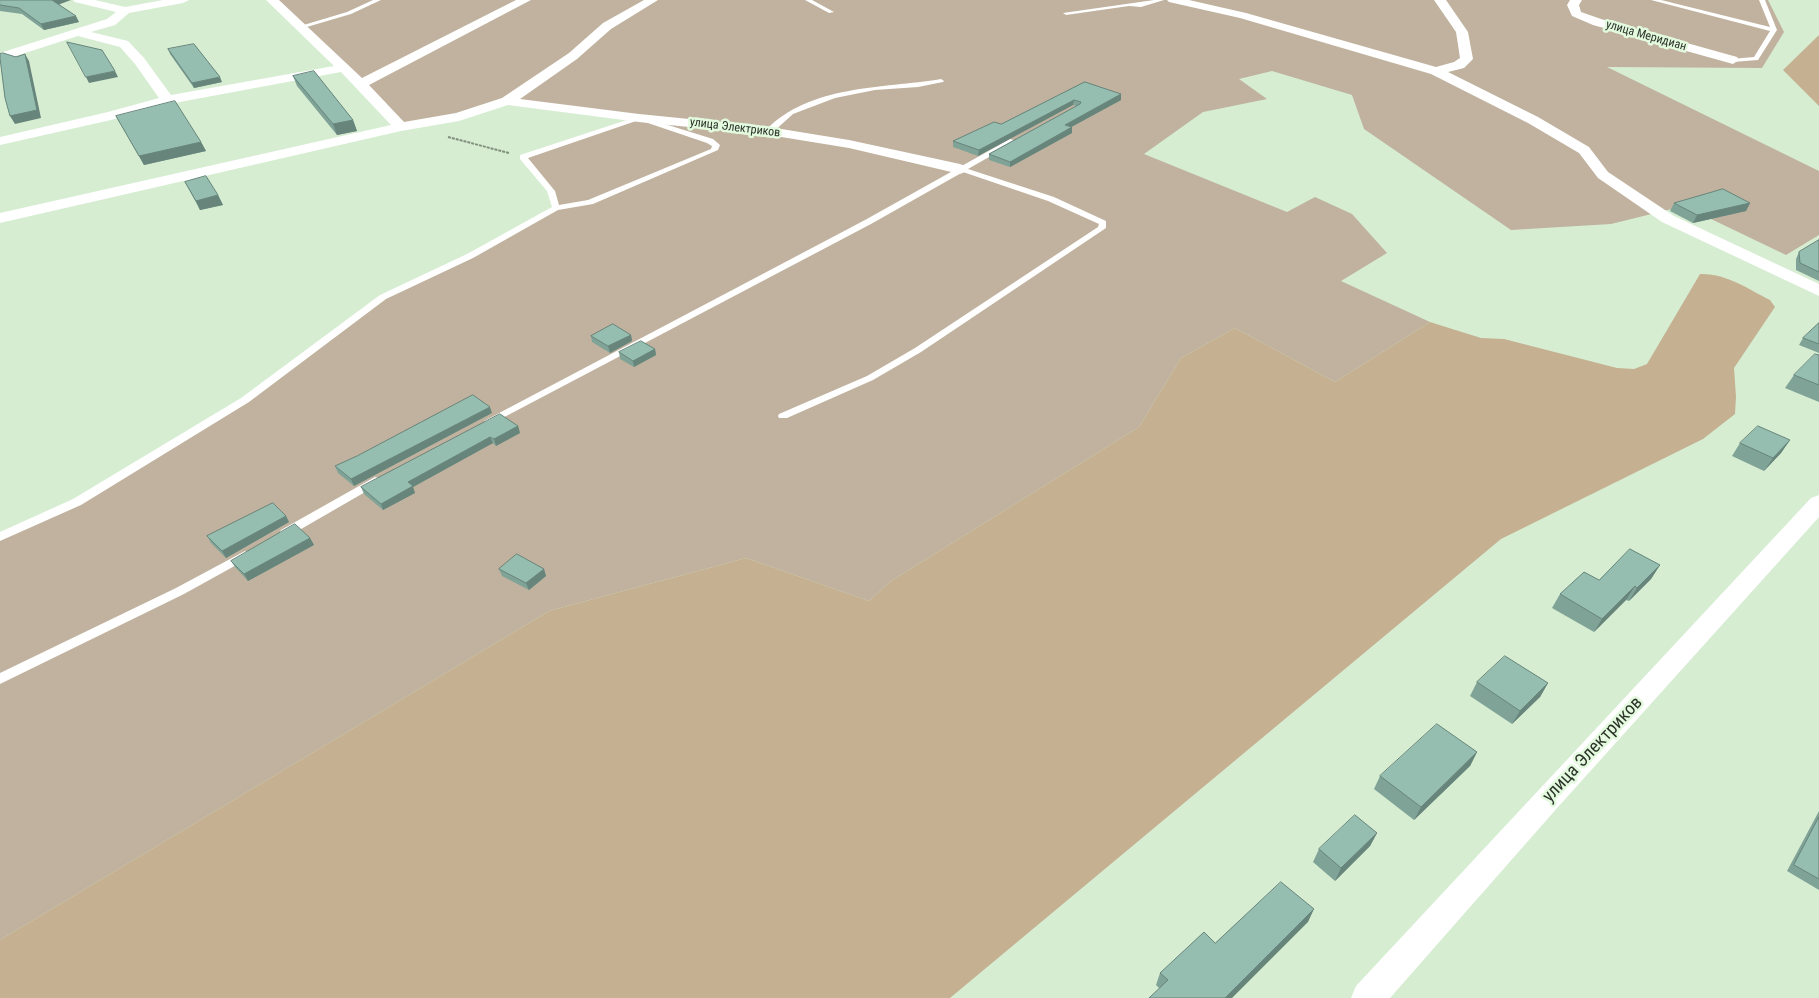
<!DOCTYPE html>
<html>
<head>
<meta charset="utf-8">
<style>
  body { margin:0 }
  canvas { display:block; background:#d6edd2 }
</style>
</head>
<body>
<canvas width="1819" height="998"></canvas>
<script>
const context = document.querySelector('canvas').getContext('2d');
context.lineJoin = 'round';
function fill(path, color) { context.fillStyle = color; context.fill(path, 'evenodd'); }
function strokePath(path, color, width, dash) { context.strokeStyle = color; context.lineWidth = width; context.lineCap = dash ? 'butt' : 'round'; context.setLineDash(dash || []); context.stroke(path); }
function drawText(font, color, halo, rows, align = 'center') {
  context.font = font + ' "Roboto Condensed",sans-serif'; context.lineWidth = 5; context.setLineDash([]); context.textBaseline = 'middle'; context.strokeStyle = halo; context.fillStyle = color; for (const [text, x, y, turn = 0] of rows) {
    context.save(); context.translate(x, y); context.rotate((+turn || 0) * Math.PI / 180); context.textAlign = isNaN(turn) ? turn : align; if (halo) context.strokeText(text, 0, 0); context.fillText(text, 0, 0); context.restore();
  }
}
fill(new Path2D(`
  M272,0H1768L1784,32L1762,68L1607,67L1819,171V235L1786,255L1684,206L1611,224L1511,230L1364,129L1352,95L1272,71L1239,79L1267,99L1203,112L1144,154L1287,212L1315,197L1352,214L1387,253L1341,281L1430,322L1335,382L1235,328L1181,358L1139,427L891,581L869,601L746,558L549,611L0,940V537L77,502L245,400L383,297L470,256L556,209L551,190L523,157L637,118L507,101L401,127Z`), '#c0b29e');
fill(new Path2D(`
  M1819,35V106L1783,70Z
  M1700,274C1726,273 1748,289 1770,300L1775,307L1734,368L1736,397L1735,414L1703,439L1501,539L950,998H0V940L549,611L746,558L869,601L891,581L1139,427L1181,358L1235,328L1335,382L1430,322L1481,338L1504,339L1617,368L1634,369L1647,364Z`), '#c5b192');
strokePath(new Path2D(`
  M448,137L509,153`), '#80907d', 2, [3, 1]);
fill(new Path2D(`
  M373,0H381L351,14L300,29L297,27L347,12Z
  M805,0H812L834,12L829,13Z
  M1154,0H1164L1141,7L1129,6L1066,15L1063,13Z
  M1651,0H1661L1770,27L1759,0H1765L1777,30L1758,60L1733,62L1731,61V59L1754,57L1770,31Z
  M941,79L944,81L943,82L918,87L875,90L835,98L793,114L772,133L765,131C810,84 882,89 941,79Z
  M639,116L713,139L720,145L718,150L593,204L558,210L473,258L386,299L249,402L81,505L0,541V532L73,499L241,398L380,295L467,254L552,207L547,191L520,159V155ZM639,120L707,143L712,146L711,149L588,200L559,205L555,191L528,158Z
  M1010,139L1017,141L968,169L1054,197L1106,221V228L921,352L873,380L787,418H779L778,416L779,414L867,376L915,348L1098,227L1099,224L1048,201L963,172L871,224L493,423L489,424L484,421L865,220Z
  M375,477L379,478L381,481L379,484L289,536H281L279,533L281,530Z
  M245,551L249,552L251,555L249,558L184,594L0,684V673L176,588Z`), '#fff');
fill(new Path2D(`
  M73,0H95L125,7L163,0H189L183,3L129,13L115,25L91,32L128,41L144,58L171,95L334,66L266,0H279L362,78L516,0H531L369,85L404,122L456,113L502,98L569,53L603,23L644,0H658L611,29L577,59L520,99L639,114L769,127L849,140L960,164L965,166L968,169L965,172L960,174L849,148L769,135L639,122L508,105L459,121L401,131L0,223V213L391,125L341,72L169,104L111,120L0,145V137L108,112L159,98L135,64L120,47L78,36L0,61V53L107,19L116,12L75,2Z
  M1167,0H1189L1246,13L1436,67L1454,62L1460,58L1456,32L1434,0H1446L1468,32L1473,59L1464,68L1448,72L1538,117L1589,147L1608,172L1674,216L1819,284V296L1662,222L1598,178L1579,153L1528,123L1431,74L1240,18L1169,2Z
  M1570,0H1582L1579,5L1581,12L1601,19L1737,57L1739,60L1733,64L1593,25L1572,16L1567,5Z
  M1819,495V517L1558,807L1390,998H1351L1356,986L1811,498Z`), '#fff');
fill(new Path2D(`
  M0,0L59,4L79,22L44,30L22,14L0,11Z
  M168,49L222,82L194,88L170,54Z
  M293,76L353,120L357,131L337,135L297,86Z
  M1085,82L1121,100L1071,127H1072V133L1010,167L989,160V154L1077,106L1073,105L978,156L953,147V141L1001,124Z
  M116,116L201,142L206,151L144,165Z
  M185,182L218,195L223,205L200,210Z
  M1674,203H1750L1746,211L1693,223L1670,211Z
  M1819,240V281L1796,270V259L1799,252Z
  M1819,323V353L1799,345L1803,338Z
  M631,335L632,341L610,353L592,342L591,336Z
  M655,349L656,355L634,367L620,359L619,352Z
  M1819,355V402L1785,388L1794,375Z
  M492,413L354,486L338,473L335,466Z
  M518,426L520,433L496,446L493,443L413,487L415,493L383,510L364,494L361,487Z
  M1790,440L1781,453L1764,471L1732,456L1740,443Z
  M286,516L289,522L226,558L211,543L207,536Z
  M310,538L314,545L248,581L235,567L231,561Z
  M1660,565L1651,579L1629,601L1626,600L1594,632L1552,608L1560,594L1599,580Z
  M499,569H544L546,576L529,590L502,576Z
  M1477,682L1548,683L1540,697L1512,724L1470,696Z
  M1477,752L1470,766L1414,820L1374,789L1380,776Z
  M1819,811V890L1787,871Z
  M1377,833L1370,846L1335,881L1313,862L1319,849Z
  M1308,922L1159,988L1156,985L1160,973Z`), '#80a397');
fill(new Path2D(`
  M52,0H71L55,6Z
  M76,16L79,22L44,30L41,24Z
  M25,54L29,61L41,118L15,124L10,116Z
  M115,71L118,77L89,83L86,77Z
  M220,77L222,82L194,88L192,83Z
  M1121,94V100L1064,131L1065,125Z
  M1074,100L1073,105L978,156L979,150Z
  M353,120L357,131L337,135L333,124Z
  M1072,127V133L1010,167V162Z
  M201,142L206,151L144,165L139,156Z
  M218,195L223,205L200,210L196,201Z
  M1750,203L1746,211L1693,223L1697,215Z
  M631,335L632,341L610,353L608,346Z
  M655,349L656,355L634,367L633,361Z
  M490,407L492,413L354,486L351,479Z
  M518,426L520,433L496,446L494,439Z
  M490,437L493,443L413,487L415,493L383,510L381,504L408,482Z
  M1790,440L1781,453L1764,471L1773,458Z
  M286,516L289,522L226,558L222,551Z
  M310,538L314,545L248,581L244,574Z
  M1660,565L1651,579L1629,601L1637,588Z
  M544,569L546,576L529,590L526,583Z
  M1635,586L1626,600L1594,632L1602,619Z
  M1548,683L1540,697L1512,724L1520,711Z
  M1477,752L1470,766L1414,820L1421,807Z
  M1377,833L1370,846L1335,881L1341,868Z
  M1314,909L1308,922L1232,998H1225Z`), '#68857b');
const building = new Path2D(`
  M0,0H52L76,16L41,24L19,8L0,5Z
  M67,42L102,50L115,71L86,77Z
  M194,44L220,77L192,83L168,49Z
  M3,53L16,57L25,54L37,110L10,116L5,98L0,58V54Z
  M314,71L353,120L333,124L293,76Z
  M1085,82L1121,94L1065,125L1072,127L1010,162L989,154L1080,104L1081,102L1074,100L979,150L953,141L994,122L1001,124Z
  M175,101L201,142L139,156L116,116Z
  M206,176L218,195L196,201L185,182Z
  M1723,189L1750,203L1697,215L1674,203L1712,192Z
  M1819,240V272L1800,263L1799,252Z
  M1819,323V344L1803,338Z
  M613,324L631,335L608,346L591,336Z
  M641,341L655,349L633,361L619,352Z
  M1815,354L1819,355V385L1794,375Z
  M473,395L490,407L351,479L335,466L357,456Z
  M500,414L518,426L494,439L490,437L408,482L413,486L381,504L361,487Z
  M1758,426L1790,440L1773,458L1740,443Z
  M273,503L286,516L222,551L207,536Z
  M295,524L310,538L244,574L231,561Z
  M1630,549L1660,565L1637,588L1635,586L1602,619L1560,594L1584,572L1599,580Z
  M517,554L544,569L526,583L499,569Z
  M1505,656L1548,683L1520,711L1477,682Z
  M1437,724L1477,752L1421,807L1380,776Z
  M1355,815L1377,833L1341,868L1319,849Z
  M1819,817V879L1794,865Z
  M1281,882L1314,909L1225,998H1149L1168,980L1160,973L1204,932L1215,943Z`);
fill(building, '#95beb0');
strokePath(building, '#68857b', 1);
drawText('12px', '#2b3329', '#e3fadf', [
  ["улица Меридиан",1646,36,16],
  ["улица Электриков",735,128,7]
]);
drawText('18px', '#2b3329', '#e3fadf', [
  ["улица Электриков",1593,750,-47]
]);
</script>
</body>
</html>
